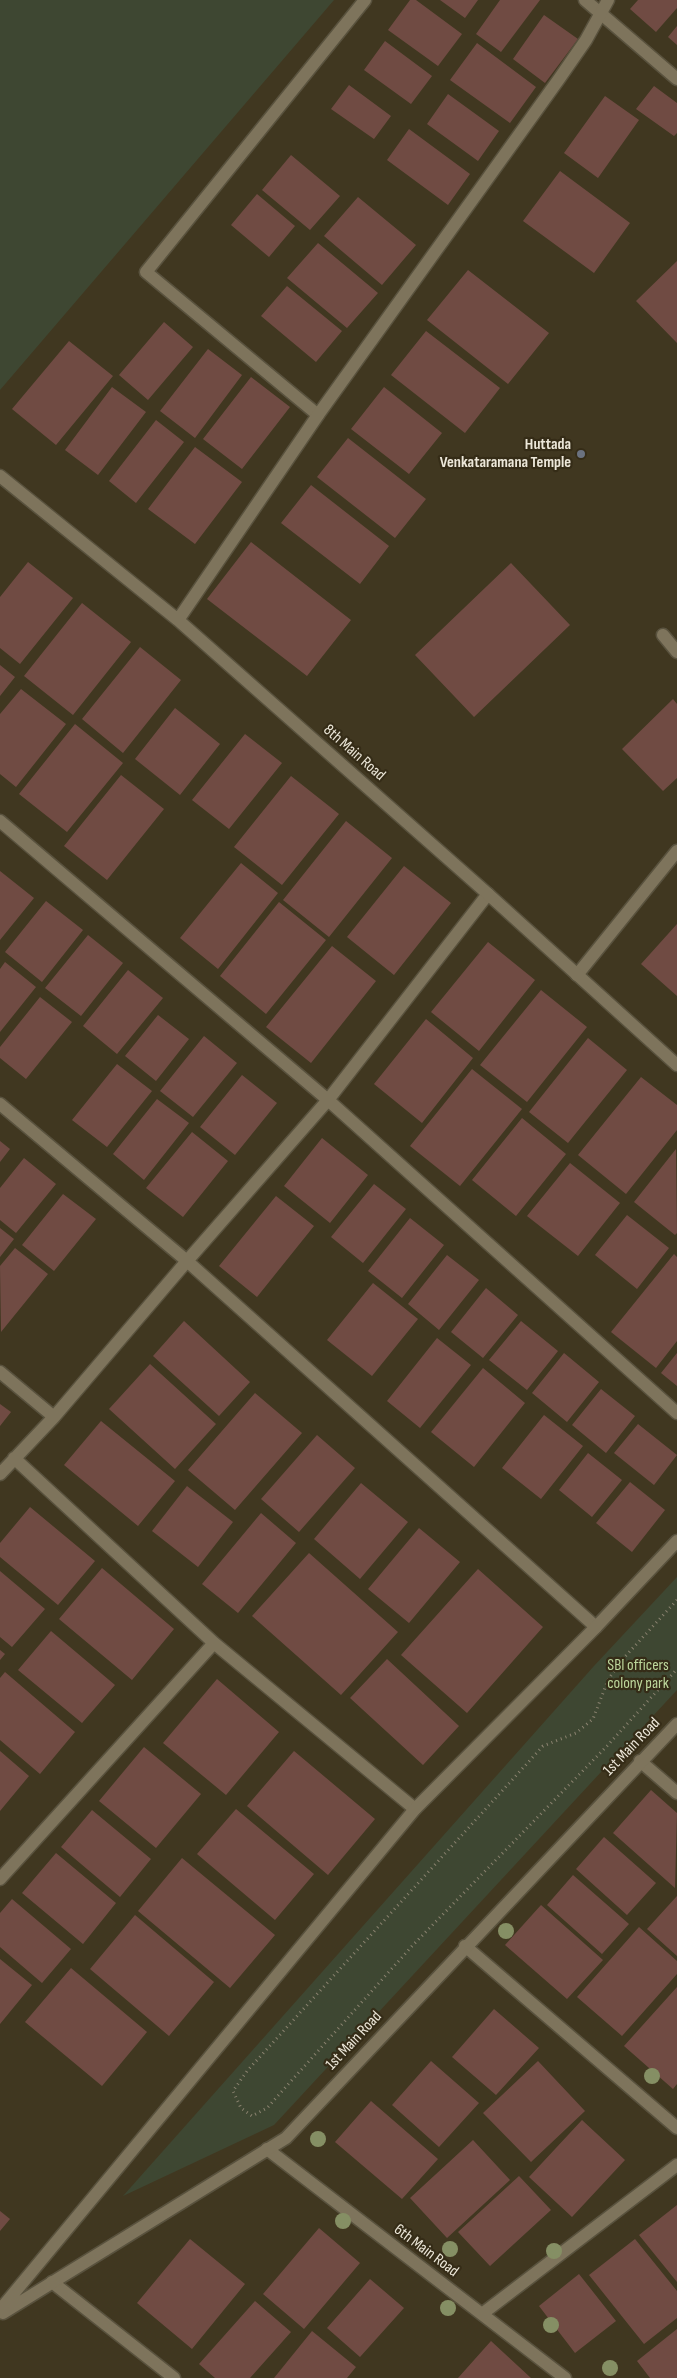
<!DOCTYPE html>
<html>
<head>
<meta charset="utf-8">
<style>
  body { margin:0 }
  canvas { display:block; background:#403720 }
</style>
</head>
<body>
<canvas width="677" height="2378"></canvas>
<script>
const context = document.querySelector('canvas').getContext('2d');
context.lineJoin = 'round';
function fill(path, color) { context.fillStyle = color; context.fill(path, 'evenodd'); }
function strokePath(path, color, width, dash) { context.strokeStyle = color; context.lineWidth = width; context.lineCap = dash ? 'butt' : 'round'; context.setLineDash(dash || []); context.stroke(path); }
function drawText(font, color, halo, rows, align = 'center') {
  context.font = font + ' "Sofia Sans Condensed",sans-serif'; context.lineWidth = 4.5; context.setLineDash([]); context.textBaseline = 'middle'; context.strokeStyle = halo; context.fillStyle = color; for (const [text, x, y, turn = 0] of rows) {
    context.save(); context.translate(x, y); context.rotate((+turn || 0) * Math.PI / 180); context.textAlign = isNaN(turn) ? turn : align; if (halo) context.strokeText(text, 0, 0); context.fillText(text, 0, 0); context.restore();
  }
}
fill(new Path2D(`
  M0,0H334L0,390Z
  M677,1577V1690L274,2125L123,2196L594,1666Z`), '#3e4732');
fill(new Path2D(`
  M410,0H416L462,34L438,66L388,30Z
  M440,0H478L465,18Z
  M500,0H540L501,52L476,34Z
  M638,0H677V8L656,32L630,9Z
  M544,15L578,39L545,83L513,59Z
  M677,26V45L668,37Z
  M385,41L432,76L411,104L364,70Z
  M477,43L536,87L510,123L450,80Z
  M349,85L391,116L374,139L331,109Z
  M654,86L677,103V133L674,136L636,109Z
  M448,94L499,131L478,161L427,124Z
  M605,96L639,120L598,178L564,153Z
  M409,129L470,174L448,205L387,160Z
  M291,155L340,196L310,230L262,190Z
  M560,171L630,223L594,273L523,221Z
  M257,194L295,226L269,257L231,225Z
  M358,197L416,245L382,285L324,236Z
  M318,243L378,293L347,328L287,278Z
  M677,261V343L636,301Z
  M468,270L549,333L508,384L427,320Z
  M287,286L342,331L316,362L261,316Z
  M164,322L193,347L148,400L119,375Z
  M426,331L500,388L465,433L391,375Z
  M69,341L113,376L56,445L12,409Z
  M208,349L242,375L195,438L160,411Z
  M251,377L290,407L242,469L203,439Z
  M112,387L146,412L98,475L65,450Z
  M384,387L442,433L409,474L351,429Z
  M156,420L184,442L136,503L109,481Z
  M348,438L426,499L395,538L317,477Z
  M195,447L242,482L195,544L148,509Z
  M311,485L389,546L360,584L281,523Z
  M251,542L351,620L307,676L207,599Z
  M28,562L73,598L20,664L0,648V597Z
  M511,563L570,625L474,717L415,655Z
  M82,603L131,642L73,715L24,676Z
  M140,647L181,680L123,753L82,719Z
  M0,665L15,677L0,696Z
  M21,689L66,724L16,787L0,774V714Z
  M673,699L677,704V778L663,791L622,749Z
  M175,708L220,744L180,795L135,759Z
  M75,724L123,763L67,832L19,794Z
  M245,734L282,763L229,829L192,800Z
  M121,775L164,809L107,880L64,846Z
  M291,776L339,814L282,885L234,847Z
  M346,821L392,858L329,937L283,900Z
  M241,863L278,893L218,969L180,938Z
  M404,866L451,903L394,975L347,937Z
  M0,871L34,898L0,940Z
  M46,901L83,930L42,982L5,952Z
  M279,902L326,940L266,1014L220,976Z
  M677,924V996L641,964Z
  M88,935L123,963L81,1016L45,988Z
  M488,942L535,980L479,1051L431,1012Z
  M332,946L376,981L311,1063L266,1027Z
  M5,962L36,987L0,1032V969Z
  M128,970L163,998L117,1054L83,1026Z
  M541,990L587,1027L527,1102L480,1065Z
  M40,997L72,1022L26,1079L0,1058V1047Z
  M158,1015L189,1039L156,1081L125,1056Z
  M426,1019L473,1058L422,1123L374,1084Z
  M204,1036L237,1063L193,1117L160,1091Z
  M588,1038L627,1070L568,1143L529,1112Z
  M117,1064L152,1091L107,1147L72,1120Z
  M472,1069L522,1109L460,1186L410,1146Z
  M242,1075L277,1103L235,1155L200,1127Z
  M641,1077L677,1105V1130L626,1194L578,1155Z
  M157,1099L189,1123L144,1180L113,1154Z
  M522,1118L566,1154L516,1216L472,1180Z
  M192,1132L228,1161L183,1217L146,1188Z
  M322,1138L368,1175L330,1223L284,1186Z
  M0,1141L10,1149L0,1162Z
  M676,1149L677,1233L675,1235L634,1202Z
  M24,1158L56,1184L16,1233L0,1220V1188Z
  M570,1163L620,1203L578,1256L527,1216Z
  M374,1184L406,1209L363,1263L331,1237Z
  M63,1194L96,1219L54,1271L22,1245Z
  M276,1196L314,1226L257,1297L219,1266Z
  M627,1215L669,1248L637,1289L595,1255Z
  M410,1218L444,1245L402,1298L368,1271Z
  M0,1228L14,1239L0,1257Z
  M15,1248L48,1274L1,1332L0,1266Z
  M674,1254L677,1257V1341L656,1368L611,1332Z
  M447,1255L479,1280L439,1330L408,1304Z
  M373,1283L418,1319L372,1376L327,1340Z
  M486,1288L518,1315L483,1358L451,1332Z
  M184,1321L250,1382L219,1416L153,1356Z
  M521,1321L558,1351L527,1390L489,1360Z
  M437,1338L471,1365L420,1428L387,1401Z
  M564,1353L599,1382L567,1422L532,1393Z
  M677,1353V1386L661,1373Z
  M150,1364L216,1424L175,1469L109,1409Z
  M483,1368L525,1403L474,1467L431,1432Z
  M601,1389L635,1416L606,1453L572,1425Z
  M255,1393L302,1433L235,1510L188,1470Z
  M0,1404L11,1412L0,1426Z
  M544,1415L583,1446L541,1499L502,1468Z
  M101,1421L175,1481L138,1526L64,1465Z
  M638,1424L677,1455L654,1485L614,1453Z
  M317,1435L355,1468L299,1532L261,1499Z
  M588,1453L622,1480L592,1517L559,1490Z
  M630,1482L665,1510L632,1552L596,1523Z
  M361,1483L408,1522L360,1579L314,1539Z
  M187,1486L233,1522L198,1567L152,1531Z
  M30,1507L95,1561L58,1605L0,1557V1543Z
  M261,1513L296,1543L238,1613L202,1584Z
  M419,1528L460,1562L409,1623L368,1589Z
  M309,1553L398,1632L341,1695L252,1616Z
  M102,1568L174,1629L132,1680L59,1619Z
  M478,1569L543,1627L467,1713L401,1655Z
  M0,1571L45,1609L12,1647L0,1637Z
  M51,1631L115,1685L82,1723L18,1670Z
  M0,1650L5,1654L0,1660Z
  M387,1659L459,1726L423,1765L350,1698Z
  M5,1672L75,1732L40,1774L0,1740V1678Z
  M217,1679L279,1732L226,1795L163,1743Z
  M144,1747L201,1794L156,1848L99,1801Z
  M0,1751L29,1776L0,1811Z
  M294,1751L375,1819L328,1875L247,1806Z
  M651,1790L677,1813L675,1888L613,1833Z
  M236,1809L314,1874L275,1920L197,1854Z
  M92,1810L151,1859L120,1897L61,1847Z
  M604,1837L656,1883L627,1915L576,1869Z
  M56,1853L116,1903L83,1944L22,1893Z
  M182,1858L275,1935L230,1988L138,1911Z
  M573,1875L629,1924L602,1954L547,1905Z
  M677,1896V1956L647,1929Z
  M12,1899L71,1949L42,1983L0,1947V1913Z
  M541,1905L603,1960L567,1999L505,1945Z
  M135,1915L214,1982L169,2036L90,1969Z
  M639,1927L677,1961V1974L622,2036L577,1997Z
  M0,1959L32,1985L0,2024Z
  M71,1968L147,2032L102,2086L25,2022Z
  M677,1987V2084L673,2089L624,2046Z
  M494,2009L539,2048L496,2095L452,2057Z
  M431,2061L479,2103L439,2147L392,2105Z
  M538,2061L585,2111L531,2162L483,2113Z
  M371,2101L438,2159L402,2199L335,2142Z
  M582,2120L625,2160L572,2217L529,2177Z
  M473,2140L510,2180L447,2238L410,2198Z
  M519,2176L551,2210L490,2266L458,2232Z
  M677,2205V2282L639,2235Z
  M0,2211L10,2219L0,2231Z
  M319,2228L360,2263L304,2329L263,2294Z
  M190,2239L245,2284L192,2349L137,2303Z
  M635,2239L677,2291V2318L644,2344L589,2275Z
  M579,2274L616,2321L575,2353L539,2306Z
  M370,2279L404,2308L360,2357L327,2328Z
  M255,2301L291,2332L250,2378H215L199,2364Z
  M677,2329V2378H650L637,2361Z
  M312,2331L356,2367L347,2378H274Z
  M491,2341L531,2378H458Z`), '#704b43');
const minor = new Path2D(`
  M585,0L677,79
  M318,415L146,272L365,0
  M663,635L677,652
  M0,821L328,1100L677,1413
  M577,975L677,851
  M0,1104L187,1261L596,1627
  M0,1372L54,1417
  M14,1458L214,1643L415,1809
  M0,1474L54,1417L187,1261L328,1100L488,894
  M640,1761L677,1793
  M0,1879L214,1643
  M465,1946L677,2128
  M267,2149L565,2378
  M52,2282L174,2378
  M482,2314L677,2165`);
const tertiary = new Path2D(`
  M0,476L178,620L488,894L677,1065
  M178,620L318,415L559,79L586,40L608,0
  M0,2310L415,1809L596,1627L677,1541
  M3,2313L286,2138L677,1724`);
strokePath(minor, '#59523e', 15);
strokePath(tertiary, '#59523e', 15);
strokePath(new Path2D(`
  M677,1600L621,1661L608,1680L593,1719L576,1733L543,1746L247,2071L233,2091L241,2108L252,2116L267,2108L413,1945L607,1746L677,1669`), '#8b8370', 3, [1, 4]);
strokePath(minor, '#7e745c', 12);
strokePath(tertiary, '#7e745c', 12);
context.fillStyle = '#858f64';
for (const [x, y] of [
  [506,1931],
  [652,2076],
  [318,2139],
  [343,2221],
  [450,2249],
  [554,2251],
  [448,2308],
  [551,2325],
  [610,2368]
]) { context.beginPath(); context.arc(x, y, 8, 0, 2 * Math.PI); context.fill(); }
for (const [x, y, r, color] of [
  [581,454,5,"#6b7280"]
]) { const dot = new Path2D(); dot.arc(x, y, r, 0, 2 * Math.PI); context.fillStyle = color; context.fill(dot); strokePath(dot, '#352c17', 2); }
drawText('bold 16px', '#ece7d9', '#352c17', [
  ["Huttada",571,445],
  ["Venkataramana Temple",571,463]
], 'right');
drawText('16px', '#ece7d9', '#352c17', [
  ["8th Main Road",354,753,41],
  ["1st Main Road",632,1747,-46],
  ["1st Main Road",354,2041,-47],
  ["6th Main Road",426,2251,37]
]);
drawText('16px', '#bdd79c', '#352c17', [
  ["SBI officers",638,1666],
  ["colony park",638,1684]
]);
</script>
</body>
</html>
